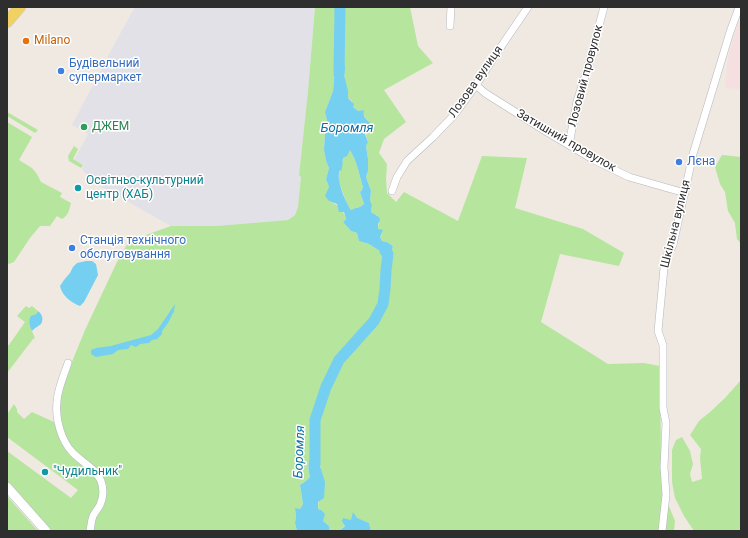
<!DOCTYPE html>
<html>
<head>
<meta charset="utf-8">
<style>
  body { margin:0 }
  #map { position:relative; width:748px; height:538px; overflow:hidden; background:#efe9e1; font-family:Roboto,sans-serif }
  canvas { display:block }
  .frame { position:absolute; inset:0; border:8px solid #2e2e2e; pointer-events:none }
</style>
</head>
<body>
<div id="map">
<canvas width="748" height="538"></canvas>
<div class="frame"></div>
</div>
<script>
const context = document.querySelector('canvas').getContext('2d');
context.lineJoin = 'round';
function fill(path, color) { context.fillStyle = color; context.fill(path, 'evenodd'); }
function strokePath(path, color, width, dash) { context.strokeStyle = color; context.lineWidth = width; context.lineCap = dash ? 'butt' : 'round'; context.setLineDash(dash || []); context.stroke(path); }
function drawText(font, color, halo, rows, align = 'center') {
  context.font = font + ' Roboto,sans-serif'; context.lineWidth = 3; context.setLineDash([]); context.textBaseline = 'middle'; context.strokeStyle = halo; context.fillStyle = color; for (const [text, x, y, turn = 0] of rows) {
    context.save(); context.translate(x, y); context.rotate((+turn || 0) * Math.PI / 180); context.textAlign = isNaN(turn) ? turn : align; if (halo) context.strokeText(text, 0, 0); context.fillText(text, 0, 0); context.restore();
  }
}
fill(new Path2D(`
  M135,7H315L308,91L299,174L301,177L298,207L295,215L288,220L216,226H171L94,183L82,169L84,165L74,160L88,134L72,125L115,43Z`), '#e3e1e8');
fill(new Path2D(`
  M738,23L741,24V76L739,89L725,88L728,58Z`), '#f5dfe0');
fill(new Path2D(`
  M315,7H410L418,46L433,63L384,90L406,122L384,139L379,153L387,164L386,179L387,193L396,202L404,192L458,221L482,156L527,158L515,208L583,229L624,253L619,266L560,254L541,322L608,364L644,363L660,366L661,460L664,494L675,521L674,531H371L369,523C353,516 351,519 339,531H330L329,526L323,521L321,510L318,509L321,469L315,450C308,458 307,467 310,477L306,481L300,485L303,504L300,509H295L296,517L295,523L297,531H51L7,482V451L71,498L78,490L7,437V412L8,413L14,404L17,409V412L24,419L32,412L54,422C57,431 59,441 65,449C71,458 81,464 89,471L96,470L75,452L66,438L59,413L61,392L69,369L85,330L116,264L129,241L171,226H216L288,220L295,215L298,207L301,177L299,175L308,91ZM335,68L345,69C342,80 348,87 348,98L352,101L353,107L358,111L364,110C363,114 365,116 365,120C366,128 365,134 368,141L366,146L368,159V171L366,177L371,191L370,200L372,205L371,212L379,217L378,229L382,233L380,237L382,241L387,242L393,246L386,263L383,253L369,244L359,241L357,233L351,231L343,222L346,219C343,209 338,205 329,201V187L326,179L329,168L326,161L324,150L325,133L328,125L325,112L333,91Z
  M7,112L38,130L35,133L7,116Z
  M7,122L32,137L19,160L32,168L37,174L41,182L62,193L60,197L71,203C69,210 69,215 62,219L57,216L50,226H40L30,238L14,262L9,264L7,263Z
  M74,146L78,149L73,159L83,165L81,168L69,161L68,156Z
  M350,149C355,158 358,168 360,177C362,181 361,183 363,186L362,190L360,192L364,204C360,208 356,207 351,210L347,204L339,182V173L342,168V162L343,158Z
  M722,155L741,157V244L737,239L735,223L728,211L725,192L720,184L715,167Z
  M26,306L29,308L32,306L38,311L37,313L30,318L31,329L35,338L33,339L7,373V345H9L25,322L17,316Z
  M741,380V531H694L684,516L675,498L672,482V450L676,440L682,437L690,451L693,464L690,474L692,482L702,479L700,458L701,449L690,435L699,421L710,412L725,398Z
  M7,496L38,531H7Z`), '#b6e59e');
fill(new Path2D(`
  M339,60L344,62L345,69L344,75L348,91V98L354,104L353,107L358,111L364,110C363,117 365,119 370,123L371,130L365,134L368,142L366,146L368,159V171L366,177L371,191L370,200L372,205L371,212L379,217L380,220L378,224V229L383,230L380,237L382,241L387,242L393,246L387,264L383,253L369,244L359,241L357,233L351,231L343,222L346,219L344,212H339L337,204L329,201L325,196L329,187L326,179L329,168L326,161L324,150L325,133L328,125L325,112L333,91L335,68ZM350,150C355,158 358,168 360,177C362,181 361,183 363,186L362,190L360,192L364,204C360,208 357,207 351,210C346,203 337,182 339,173C341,167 341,174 342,168C343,164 342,162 343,158L347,156Z
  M86,261H92L96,264L98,275L84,302L80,306C72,303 62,296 60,286L64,280L70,273L73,267L77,263Z
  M175,304L174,311L168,323L162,331V334L157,339L152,340L149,343L140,344L136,347L131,345L128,349L118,350L113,354L96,357L91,354V350L96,348L111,346L151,335L158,329Z
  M38,311C42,314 44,319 41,324C39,326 34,328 32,331C30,328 28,319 31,316C33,315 35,315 37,313Z
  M315,450L325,482L324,498L318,502V509L321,510L325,514L323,521L329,526L330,531H297L295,523L296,517L295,508L300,509L303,504L300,485L306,481L310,477C307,466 308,459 315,450Z
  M353,512L357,518L369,523L371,531H339L345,526L342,521L343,518L351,520Z`), '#75cff0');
strokePath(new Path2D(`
  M339,74L340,7
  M315,464V420L326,387L339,360L374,321L383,304L385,289L386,270L388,254L385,251`), '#75cff0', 11);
const minor = new Path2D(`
  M450,26L451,7
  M476,85L485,93L547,132L594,160L629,177L685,193
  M569,145L577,101L585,77L604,7
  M392,191L397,177L407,161L433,137L455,114L476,85L494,57L528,7
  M68,363C64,375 58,388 57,401C55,418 61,441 73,453C82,462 96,469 101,481C104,489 103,498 100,505C98,509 95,512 93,516C91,521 91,526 90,531
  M662,531L666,495L664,467L666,423L663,408V345L658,331L664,268L667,255L673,245L693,154L730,32L737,13L739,7`);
const tertiary = new Path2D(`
  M7,487L46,531`);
const primary = new Path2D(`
  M7,22L20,7`);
strokePath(minor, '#b4b7c1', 8);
strokePath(tertiary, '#b4b7c1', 10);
strokePath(primary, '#c9c9c9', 12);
strokePath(minor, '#fff', 7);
strokePath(tertiary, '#fff', 9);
strokePath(primary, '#f2d163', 11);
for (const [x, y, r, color] of [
  [26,41,4,"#e8710a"],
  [61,71,4,"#3f7fe0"],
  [84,127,4,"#2e9e5b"],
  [679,162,4,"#3f7fe0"],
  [78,188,4,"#0f9aa8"],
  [72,248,4,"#3f7fe0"],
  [45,472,4,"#0f9aa8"]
]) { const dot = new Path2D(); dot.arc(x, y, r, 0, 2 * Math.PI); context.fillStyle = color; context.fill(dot); strokePath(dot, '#fff', 1.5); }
drawText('12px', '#c56008', '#fff', [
  ["Milano",34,41]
], 'left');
drawText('12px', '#366cbe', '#fff', [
  ["Будівельний",69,64],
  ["супермаркет",69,78],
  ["Лєна",687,162],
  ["Cтанція технічного",80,241],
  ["обслуговування",80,255]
], 'left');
drawText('12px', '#2e2e2e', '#fff', [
  ["Лозовий провулок",586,76,-75],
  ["Лозова вулиця",476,82,-55],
  ["Затишний провулок",566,141,30],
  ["Шкільна вулиця",676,224,-76]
]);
drawText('12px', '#27864d', '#fff', [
  ["ДЖЕМ",92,127]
], 'left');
drawText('12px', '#0d838f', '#fff', [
  ["Освітньо-культурний",86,181],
  ["центр (ХАБ)",86,195],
  ["\"Чудильник\"",53,472]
], 'left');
drawText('italic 13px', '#0d6fa3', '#fff', [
  ["Боромля",347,129],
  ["Боромля",300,452,-88]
]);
</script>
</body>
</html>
